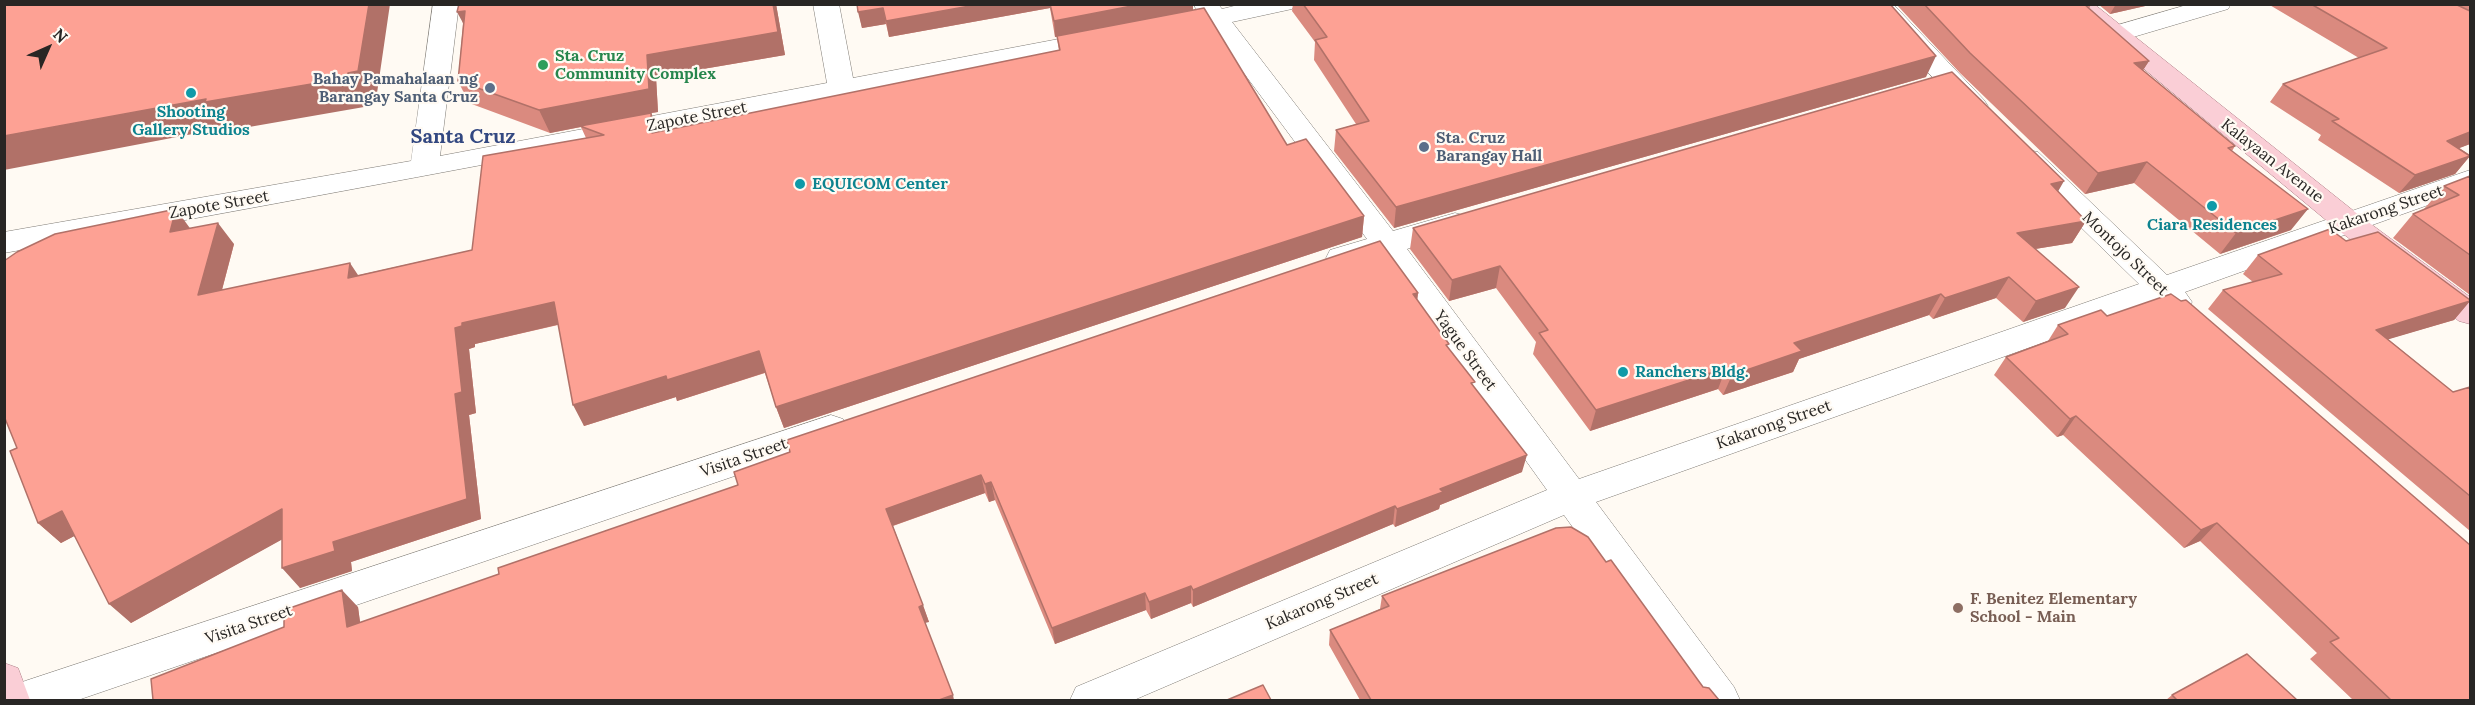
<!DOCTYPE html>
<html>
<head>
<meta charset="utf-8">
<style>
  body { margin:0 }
  #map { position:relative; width:2475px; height:705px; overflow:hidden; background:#fffaf3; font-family:Lora,serif }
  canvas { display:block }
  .frame { position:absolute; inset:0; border:6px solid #282624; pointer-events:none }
  .north { position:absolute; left:18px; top:18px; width:60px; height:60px; -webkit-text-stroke:4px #fffaf3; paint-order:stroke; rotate:45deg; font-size:16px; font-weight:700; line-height:24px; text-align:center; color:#282624 }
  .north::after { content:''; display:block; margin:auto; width:21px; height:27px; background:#282624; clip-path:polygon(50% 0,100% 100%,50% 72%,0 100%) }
</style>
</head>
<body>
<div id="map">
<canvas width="2475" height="705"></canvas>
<div class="frame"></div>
<div class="north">N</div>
</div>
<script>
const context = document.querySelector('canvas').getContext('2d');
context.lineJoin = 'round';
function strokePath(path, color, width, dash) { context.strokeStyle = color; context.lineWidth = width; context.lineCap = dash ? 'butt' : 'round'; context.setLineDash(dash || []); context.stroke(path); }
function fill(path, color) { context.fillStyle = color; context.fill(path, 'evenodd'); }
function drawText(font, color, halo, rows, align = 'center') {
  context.font = font + ' Lora,serif'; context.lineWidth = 4.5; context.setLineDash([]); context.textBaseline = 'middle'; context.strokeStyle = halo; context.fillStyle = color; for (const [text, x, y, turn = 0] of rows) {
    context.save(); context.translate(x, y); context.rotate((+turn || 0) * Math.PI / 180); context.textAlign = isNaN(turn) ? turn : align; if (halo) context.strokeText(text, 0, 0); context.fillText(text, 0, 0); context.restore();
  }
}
const minor = new Path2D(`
  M433,4H459L440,156L827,83L813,4H839L853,78L1101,31L1110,33L1114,39L1110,45L1101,47C736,117 371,187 4,253V232L411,161Z
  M1193,4H1218L1222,9L1242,4H1295L1292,9L1232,22L1393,231L1455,213L1466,216L1470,223L1466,230L1407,249L1579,479L2139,284L2018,166L2014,159L2018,152L2028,150L2038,152L2167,275L2470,170V190L2185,292L2192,302L2187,310C2174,314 2167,312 2157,302L1596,502L1734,687L1740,700H1697L1564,515L1134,700H1070L1076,687L1547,490L1380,257L1341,269L1330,266L1326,258L1330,250L1367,239L1209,26L1167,35L1158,32L1154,27L1158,22L1199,13Z
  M1866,4H1893L1984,100L1988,106L1984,112L1974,115L1964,112Z
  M2190,4H2231L2228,9L2113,43L2104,41L2100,35L2104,29Z
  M831,415L843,419L848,429L843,439L78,700H5L11,687L25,681Z`);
const major = new Path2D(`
  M2066,4H2094L2360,216L2470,297V324L2459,321L2338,230Z
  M4,663L18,668L30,700H4Z`);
strokePath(minor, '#7f7b75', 1);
strokePath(major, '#ae7e86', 1);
fill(minor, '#fff');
fill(major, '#faced6');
fill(new Path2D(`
  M459,4H776L785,55L656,77L658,112L651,113L658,132L1059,51L1057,37H1055L1050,8L889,37L886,24L862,28L857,4H1193V10L1287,145L1364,216L1362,237L784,428L776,407L765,373L677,401L676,397L584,426L558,325L475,344V347L469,349L476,413L469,415L481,519L351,562L352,571L300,588L282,539L131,623L74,536L61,543L38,523L17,448L190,228L234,244L222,290L359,275L472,250L586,138L581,127L550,133L469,103L458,81L463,24Z
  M1293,4H1890L1926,77L1394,228L1334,151L1336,130L1356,124L1314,60L1315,42L1292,11Z
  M1896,4H2091L2089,9L2149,61L2143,70L2235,146L2232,151L2291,230L2220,254L2134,183L2085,194L1960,73Z
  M2098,4H2154L2110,14Z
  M2268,4H2470V144L2459,148L2470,155V156L2455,174L2399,193L2318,140L2321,135L2270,102L2283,84L2359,58Z
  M2470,176V295L2393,238L2413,214L2425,209H2424L2444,186Z
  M2058,191L2086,221L2072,243L2035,249L2065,308L2023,322L1996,298L1933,319L1929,315L1799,359L1793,372L1723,395L1718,389L1590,431L1533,354L1536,342L1496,288L1449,301L1410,249L1413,228Z
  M2346,241L2470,301L2454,320L2388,339L2453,392L2470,387V531L2208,309L2223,290L2253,282L2243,274L2258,255Z
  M1418,293L1417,300L1474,387L1522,472L1440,505L1439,509L1395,527L1393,524L1193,607L1191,603L1151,619L1146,610L1055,644L995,500L989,502L985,493L893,526L929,622L284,627L358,607L360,623Z
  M2107,316L2470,700H2353L2310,659L2317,653L2200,541L2184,548L2063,435L2057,437L1994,375L2006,357L2048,341L2058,325Z
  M1606,562L1703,687L1719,700H1360L1329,645L1330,630L1380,609L1382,596Z
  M2172,695L2297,700H2166Z`), '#da8a7f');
fill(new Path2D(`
  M369,4H390L376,100L365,102L364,107L226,131L224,128L4,170V136L348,73Z
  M773,4H776L785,55L656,77L658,112L651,113L659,134L652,133L651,113L550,133L539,110L647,55Z
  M981,4H1050V8L889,37L886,21Z
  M1142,4H1193V11L1055,37L1054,21Z
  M2116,4H2154L2110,14Z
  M883,8L886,24L862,28L858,12Z
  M465,11L469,34L457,12Z
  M1936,56L1926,77L1394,228L1396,207Z
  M2149,61L2136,81L2134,63Z
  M2470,132V144L2431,159L2447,141Z
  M2470,156L2455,174L2399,193L2415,175Z
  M2147,162L2134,183L2085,194L2098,173Z
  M2064,181L2052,202L2051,184Z
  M176,209L192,231L170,232Z
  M2308,209L2291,230L2220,254L2236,233Z
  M1364,216L1362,237L784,428L776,407Z
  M2086,221L2072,243L2004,254L2017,233Z
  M218,223L234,244L215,316L198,295Z
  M350,263L364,284L348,278Z
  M1500,266L1496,288L1449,301L1452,280Z
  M2009,277L1996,298L1933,319L1945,298Z
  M2079,287L2065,308L2023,322L2036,301Z
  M1418,293L1416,311L1413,294Z
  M1941,294L1929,315L1799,359L1793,372L1723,395L1732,375L1794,343Z
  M2470,301L2454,320L2359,348L2376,330Z
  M554,302L565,323L475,344V347L469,349L476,413L469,415L481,519L351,562L352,571L300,588L282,568L333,542L455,328L462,323Z
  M759,351L767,372L677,401L676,397L584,426L573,405L666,376Z
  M1726,368L1718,389L1590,431L1596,410Z
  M2076,416L2063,435L2057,437L2070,419Z
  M1527,455L1522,472L1440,505L1439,509L1395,527L1397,509L1440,489Z
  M981,475L985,493L892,526L886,509Z
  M991,482L995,500L989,502L985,484Z
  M1395,506L1393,524L1193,607V590Z
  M282,509L301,529L131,623L109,604Z
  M62,511L84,531L61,543L38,523Z
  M2217,523L2200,541L2184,548L2201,530Z
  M1191,586V603L1151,619L1149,602Z
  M342,590L358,607L363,643L347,627Z
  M1145,593L1146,610L1055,644L1052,628Z
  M923,605L929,622L925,623L919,607Z
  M953,695L954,700H939Z`), '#b17168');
const building = new Path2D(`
  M4,4H369L358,71L348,73L347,78L205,102L206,99L4,136Z
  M459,4H773L778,32L647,55L649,89L539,110L458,81L465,11L457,12Z
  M857,4H981L886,21L883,8L858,12Z
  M1050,4H1142L1054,21Z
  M1303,4H1890L1936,56L1396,207L1336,130L1369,121L1315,40L1327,37Z
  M1924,4H2084L2149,61L2134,63L2235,146L2228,148L2308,209L2236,233L2147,162L2098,173L1970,53Z
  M2311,4H2455L2470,11V132L2447,141L2470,156L2415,175L2332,121L2339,119L2283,84L2387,48Z
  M1204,8L1287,145L1306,139L1364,216L776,407L759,351L667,380L666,376L573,405L554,302L462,323V326L455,328L462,392L455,394L467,499L333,542L335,551L282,568V509L109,604L62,511L38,523L10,451L17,448L4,416V261L17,252L55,234L176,209L170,232L218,223L198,295L350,263L348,278L472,250L483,156L604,135L580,126L651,113L652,133L1060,50L1057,36Z
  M1952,72L2064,181L2051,184L2086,221L2017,233L2079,287L2036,301L2009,277L1945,298L1941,294L1794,343L1802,351L1732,375L1726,368L1596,410L1539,333L1548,330L1500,266L1452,280L1413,228Z
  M2470,176V255L2413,214L2459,195L2444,186Z
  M2330,229L2346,241L2378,232L2470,300V301L2376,330L2453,392L2470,387V496L2223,290L2282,274L2258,255Z
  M1380,241L1418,293L1413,294L1449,344L1446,345L1475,382L1471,383L1527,455L1440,489L1443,492L1397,509L1395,506L1193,590L1191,586L1149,602L1145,593L1052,628L991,482L985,484L981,475L886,509L923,605L919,607L953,695L939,700H153L151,679L284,627V610L342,590L347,627L499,574L498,568L738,485L734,472L790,452L787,440Z
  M2171,294L2181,301L2186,300L2470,545V700H2391L2330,642L2339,638L2217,523L2201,530L2076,416L2070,419L2006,357L2068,334L2058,325L2101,310L2107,316Z
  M1571,527L1588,537L1606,562L1611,560L1703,687L1709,688L1719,700H1371L1330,630L1389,606L1382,596L1556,528Z
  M2247,654L2297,700H2177L2172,695Z
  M1263,685L1271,700H1227Z`);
fill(building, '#fda194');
strokePath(building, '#b17168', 1.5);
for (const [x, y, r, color] of [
  [543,65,6,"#2e9e5b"],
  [490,88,6,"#5c6f8a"],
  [191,93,6,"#0f9aa8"],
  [1424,147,6,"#5c6f8a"],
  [800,184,6,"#0f9aa8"],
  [2212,206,6,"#0f9aa8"],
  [1623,372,6,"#0f9aa8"],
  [1958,608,6,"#8d6e63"]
]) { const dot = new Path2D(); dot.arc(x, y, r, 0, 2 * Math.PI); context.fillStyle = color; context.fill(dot); strokePath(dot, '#fffaf3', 2); }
drawText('bold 16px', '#27864d', '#fffaf3', [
  ["Sta. Cruz",555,56],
  ["Community Complex",555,74]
], 'left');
drawText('bold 16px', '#4e5e75', '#fffaf3', [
  ["Bahay Pamahalaan ng",478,79],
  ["Barangay Santa Cruz",478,97],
  ["Sta. Cruz",1436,138,"left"],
  ["Barangay Hall",1436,156,"left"]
], 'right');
drawText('bold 16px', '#0d838f', '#fffaf3', [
  ["Shooting",191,112],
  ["Gallery Studios",191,130],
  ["EQUICOM Center",812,184,"left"],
  ["Ciara Residences",2212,225],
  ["Ranchers Bldg.",1635,372,"left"]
]);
drawText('16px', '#282624', '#fffaf3', [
  ["Zapote Street",697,117,-11],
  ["Kalayaan Avenue",2272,161,38],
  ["Zapote Street",219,205,-10],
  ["Kakarong Street",2386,210,-19],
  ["Montojo Street",2125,254,44],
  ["Yague Street",1465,351,54],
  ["Kakarong Street",1774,425,-19],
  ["Visita Street",744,458,-19],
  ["Kakarong Street",1322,602,-23],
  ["Visita Street",249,625,-19]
]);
drawText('bold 16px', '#785e54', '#fffaf3', [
  ["F. Benitez Elementary",1970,599],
  ["School - Main",1970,617]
], 'left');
drawText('bold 20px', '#334881', '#fffaf3', [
  ["Santa Cruz",463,137]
]);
</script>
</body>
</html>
